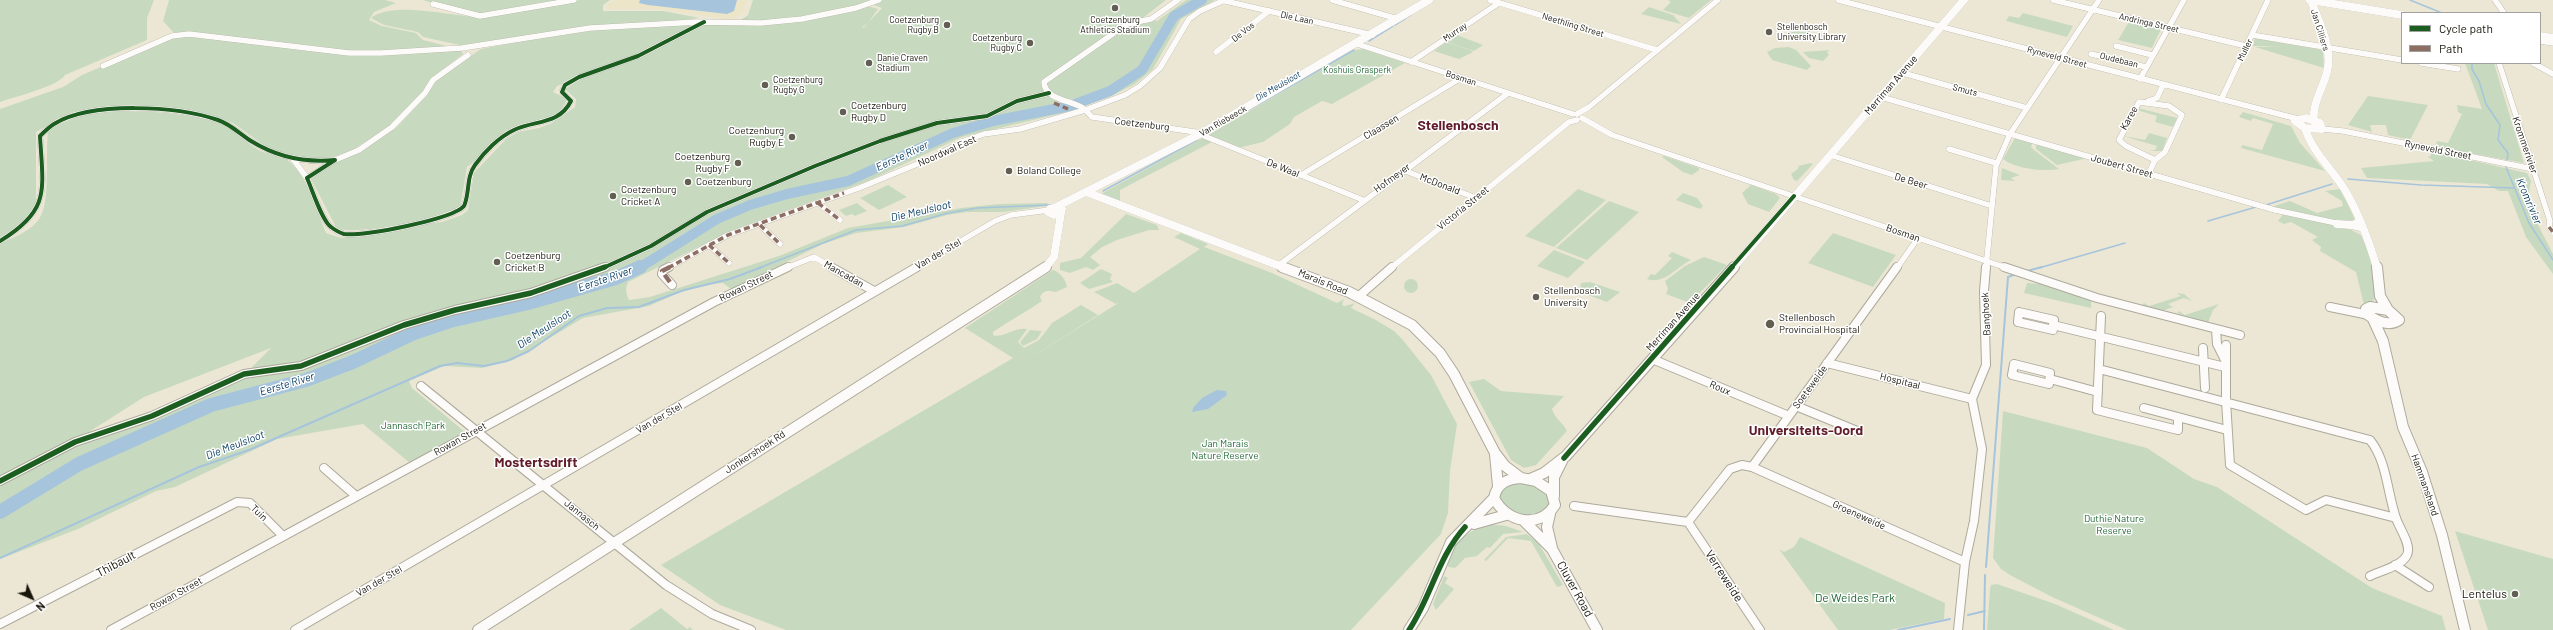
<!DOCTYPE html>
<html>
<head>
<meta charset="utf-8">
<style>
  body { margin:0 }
  #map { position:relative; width:2553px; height:630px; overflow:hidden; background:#ece7d5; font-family:Barlow,sans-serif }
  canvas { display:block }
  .legend { position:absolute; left:2401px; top:12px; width:140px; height:52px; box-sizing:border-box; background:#fff; border:1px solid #a3a19d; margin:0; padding:5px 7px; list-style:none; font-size:12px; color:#18150a }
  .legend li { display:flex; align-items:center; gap:8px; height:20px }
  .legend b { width:20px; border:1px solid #a3a19d }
  .north { position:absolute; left:12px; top:578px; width:40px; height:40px; -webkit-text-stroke:3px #fff; paint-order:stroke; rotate:135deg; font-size:11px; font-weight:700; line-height:16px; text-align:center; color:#18150a }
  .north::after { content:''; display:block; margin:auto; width:14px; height:18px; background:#18150a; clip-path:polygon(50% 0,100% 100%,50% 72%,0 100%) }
</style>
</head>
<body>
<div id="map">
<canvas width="2553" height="630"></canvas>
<ul class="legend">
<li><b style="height:5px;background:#1b5e20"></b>Cycle path</li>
<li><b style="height:5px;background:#8d6e63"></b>Path</li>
</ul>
<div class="north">N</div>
</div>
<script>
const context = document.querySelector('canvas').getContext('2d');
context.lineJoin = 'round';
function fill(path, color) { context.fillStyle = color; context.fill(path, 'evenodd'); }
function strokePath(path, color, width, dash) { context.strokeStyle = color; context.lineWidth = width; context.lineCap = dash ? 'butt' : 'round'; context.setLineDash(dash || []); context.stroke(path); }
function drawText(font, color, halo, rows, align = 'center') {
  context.font = font + ' Barlow,sans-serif'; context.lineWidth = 3; context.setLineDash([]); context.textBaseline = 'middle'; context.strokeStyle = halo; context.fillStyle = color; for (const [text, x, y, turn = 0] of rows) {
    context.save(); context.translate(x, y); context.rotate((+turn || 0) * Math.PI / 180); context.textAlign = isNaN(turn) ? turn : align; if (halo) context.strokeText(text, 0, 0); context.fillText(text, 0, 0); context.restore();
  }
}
fill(new Path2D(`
  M0,0H154L147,18V40L65,75C59,86 14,97 0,102Z
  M169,0H385L396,3L374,12L369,20L382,26L416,33L423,40L451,47L367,53L200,33L175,34L163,21Z
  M423,0H570L495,14L463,13Z
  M579,0H610L603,5V11H663L700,18L464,46L423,37L418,32L384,25L371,18C394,0 452,17 482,17Z
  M753,0H875L868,6L878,9L868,23L862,27L868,28L864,27L882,8L871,4L882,0H1166L1144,17L1157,21L1186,0H1215L1181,19L1153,69L1135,84L1107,98L1087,104L1071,99L1054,104L1067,112L962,137L868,181L733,230L628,282C625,289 626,293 629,300L650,297L779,256L848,228L961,208L999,204L1048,203L1046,206L1003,212H967L947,215L904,227L856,233L823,244L731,289L723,283L710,284L678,293L649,306L583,318L513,360L482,368L444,366L409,381L412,388L465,432L410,463L363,424L277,439L175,487L156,491L78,529L0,559V485L60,452L254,373L252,367L271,348L144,397L89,432L0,479V243C12,239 32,230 39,219C51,204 45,153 48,131C61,123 74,117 90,114C121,108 200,111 227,127C238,133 246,143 257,149C266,155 282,155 290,162C307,176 318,213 326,233L341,238L357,236L410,225L442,222L462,215L468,210L474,173L506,139L518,132L539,128L552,123L575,107L576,99L566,90L573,82L655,50L704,24L741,20L748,15Z
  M1668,0H1711L1689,18L1663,10L1671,2Z
  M1649,7L1673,15L1681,24L1641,14Z
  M2023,13L2073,26L2067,37L2006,21L2009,16L2019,18Z
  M2130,20L2161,29L2152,48L2118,40Z
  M696,24L646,51L557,86L553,92L567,99L560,113L530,126L506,130L490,148L467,167L460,208C434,220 365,234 337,229L311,179L331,163L363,150L397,127L426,96L437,79L481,49L574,31Z
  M1790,24L1812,30L1804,37L1790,38L1786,34L1794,27Z
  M184,35L324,52L461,50L463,54L431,78L422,93L391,125L351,151L328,159H305L268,148L233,123L210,115L116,108L61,118L36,132V203L30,217L0,238V109L63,87L82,75L167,39Z
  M1457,35L1483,45L1474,51L1447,42Z
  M2255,38L2323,50L2324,68L2255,47L2281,46H2253Z
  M1446,42L1470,50L1473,52L1459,59L1434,51Z
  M1789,47L1796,50L1811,66L1807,70L1772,60L1767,52L1775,48Z
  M1364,49L1405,63L1332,104L1322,101L1294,117L1290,124L1263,142L1238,148L1208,135L1355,50Z
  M1830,50L1827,52L1829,55L1823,61L1809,58L1803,52Z
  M2465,63H2494L2524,163L2435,147L2437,141L2448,143L2462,114L2458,112L2457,105L2482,109Z
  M2368,96L2428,105L2410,140L2388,135L2386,125H2370L2372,132L2348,125Z
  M2138,108L2177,118L2173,127L2155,122L2157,116L2137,110Z
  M2243,112L2291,126L2300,143L2325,171L2241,148L2242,145L2262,150L2273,124L2253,118L2251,121L2239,117Z
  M2149,133L2167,138L2162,151H2148L2155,150L2157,146L2123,136L2145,140Z
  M1202,138L1212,142L1120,190V201L1101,194Z
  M2015,138L2033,142L2031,147L2034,150L2059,169C2044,172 2016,169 2003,159Z
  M2036,143L2088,158L2057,165L2036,149Z
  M2430,151L2527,173L2531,181L2528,197L2532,203L2533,215L2553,254V274L2526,237L2508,191H2499L2487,184L2367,178L2361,168L2434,161L2428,157L2431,156Z
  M1664,156L1699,168V170L1692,175L1683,172L1662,157Z
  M1811,163L1813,164L1797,181L1794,180L1791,174L1799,168L1798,166Z
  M2002,168L2020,175L2011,178L2015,181L2001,180Z
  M888,185L907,197L879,210L860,198Z
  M1751,185L1776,194L1780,198L1769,212L1748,204L1742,193Z
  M1578,189L1606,200L1554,247L1525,236Z
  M2340,189L2355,219L2350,223L2271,207L2290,201L2317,213L2343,206L2342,201L2325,191Z
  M1683,193L1697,198L1703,206L1700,209L1676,200Z
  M1609,201L1639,212L1587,260L1556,248Z
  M857,203L867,211L855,216L852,214L846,216L839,210Z
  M2284,213L2345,227L2361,235C2367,245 2379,286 2376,296C2374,302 2368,303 2364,305L2356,272L2320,251L2321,247L2312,240L2318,237L2291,222L2284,224L2278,221Z
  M1126,214L1157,225L1159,230H1149L1117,240L1102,247L1090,257L1100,265L1093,270L1086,267L1070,273L1060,270V263L1081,258Z
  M1181,233L1208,244L1204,247L1272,273L1337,303L1344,299L1342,305L1345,306L1355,303L1351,308L1376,320L1394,331L1402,339L1431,375L1457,424L1450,471L1448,513L1441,534L1351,630H786L720,605L661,565L1013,358L965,328L1053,270C1060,272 1066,280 1067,287L1056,292C1049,291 1044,289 1040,297L1042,301C1026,312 1009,321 993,332V335C1001,339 1015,327 1027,329L1018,342L1024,348L1039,340L1052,323L1081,305L1098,315L1022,363L1120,302L1116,304L1094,292L1117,283L1134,293L1200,249L1174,237Z
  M1833,233L1896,255L1873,287L1808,263Z
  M1554,250L1585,262L1568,278L1537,266Z
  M1672,252L1691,260C1677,267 1664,285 1647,279L1651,274L1655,275L1672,258L1668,256Z
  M1704,257L1727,265L1690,303L1666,294L1668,289L1665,281L1685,266Z
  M1101,269L1112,274L1110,279L1113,282L1089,289L1080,283Z
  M1404 286a7 7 0 1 1 14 0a7 7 0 1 1-14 0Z
  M1590,282L1620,292L1607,302L1580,292L1581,283Z
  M2027,283L2042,284L2091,300V308L2024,293Z
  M2177,293L2184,294L2192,301L2184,298L2168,304L2173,307L2162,311L2142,306L2144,303L2149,306L2181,296Z
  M2219,304L2213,310L2208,323L2177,313L2179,311L2185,315Z
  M1030,330L1042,331L1037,339L1023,346L1020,342Z
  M1484,379L1501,391L1564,396L1552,409C1556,421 1563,422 1567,431L1536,465L1524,468L1511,460L1469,382Z
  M2003,411L2147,448L2194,479L2217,487L2372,588L2442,616L2446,630H2127L2052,597L2010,575L2001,569L1993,558Z
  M1526,481L1547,492L1551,504L1543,514L1518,517L1499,503C1499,482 1508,485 1526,481Z
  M1488,524L1506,526L1523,532L1503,534L1490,548L1487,547L1477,556L1465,558L1455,568L1448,567C1441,549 1473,528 1488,524Z
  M2455,531L2553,559V630H2488Z
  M1527,534L1539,544L1563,585L1557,587L1531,541L1508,538L1486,561L1484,560L1506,537Z
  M1800,537L1945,603L1944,619L1890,630H1838L1779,549L1784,552L1794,547Z
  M1444,576L1448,578L1445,583L1454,589L1436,610L1433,604Z
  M1997,584L2055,604L2114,630H1987L1990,589L1991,585Z
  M661,608L687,629L690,627L693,630H629Z`), '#c7dac0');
fill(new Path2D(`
  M616,0H640L639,3L648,5L727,14L734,11L737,0H747L742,14L728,20L662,9H608L607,4Z`), '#ece5c8');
fill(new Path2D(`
  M640,0H737L734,11L727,14L648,5L639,3Z
  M1217,390L1226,391L1227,395L1208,409L1192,412L1193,408L1202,398Z`), '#a6c4db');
strokePath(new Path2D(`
  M2410,0L2442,13
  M1407,17L1411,15
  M1395,25L1406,18
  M1369,41L1393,26
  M2472,63V69L2479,81L2486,104L2500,125L2498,140L2508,153L2507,160
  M1224,124L1354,50
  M2506,167L2529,223L2553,260
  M2348,179L2421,185L2514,188
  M1103,191L1197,140
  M2266,205L2332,184
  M2208,221L2256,207
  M759,268L856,230L902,226L948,213L977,208L1050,205
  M2039,268L2125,243`), '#a6c4db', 1.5);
strokePath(new Path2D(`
  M2027,271L2042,267
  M0,558L199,467L249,450L440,366L457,363L484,366L507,361L529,351L579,316L607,308L639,307L684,290L730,279L762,267
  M1986,567L2008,277L2016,274
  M1968,615L1985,611
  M1898,630L1950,619
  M1984,630L1985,575`), '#a6c4db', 2);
strokePath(new Path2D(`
  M639,268L717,219L750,205L787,194L848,181L953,133L993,121L1070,106L1110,91L1142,70L1174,16L1202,0`), '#a6c4db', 10);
strokePath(new Path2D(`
  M0,512L79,464L211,405L306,380L353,362L414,333L450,321L528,303L616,278L640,267`), '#a6c4db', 14);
const minorFar1 = new Path2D(`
  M1178,0L1151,19L1127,24L1044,82C1045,100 1071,100 1083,108C1086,110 1089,114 1092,117L1202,133
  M1221,0L1373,35
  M1332,0L1398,19
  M1490,0L1657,50
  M1838,0L2298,119
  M2053,0L2246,46
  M2495,0L2504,13
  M433,4L480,16L574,0
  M2252,35L2402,60
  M2540,41L2553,43
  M1357,44L1573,114
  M2116,46L2152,55
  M1216,52L1269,11
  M2091,54L2146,67
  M1411,62L1499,3
  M2421,63L2458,69
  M2499,63L2550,221L2549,227L2553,232
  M2533,63L2553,74
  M103,66L172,36L189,34L349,53H381L462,48L590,28L697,22L761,23L802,19L856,8L879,0
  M1903,73L2027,108
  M2140,79L2184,0
  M1881,97L2275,210L2364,229
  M2221,100L2268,0
  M2148,101L2157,98L2163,85
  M2139,102L2169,106L2182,115L2165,152L2155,160L2126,146L2119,140Z
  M1577,114L1589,107L1718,0
  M1582,118L1612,135L2007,268
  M2322,129L2343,131L2533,169
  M1204,136L1363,200
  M1949,149L1996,163
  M1830,155L1992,206
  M293,159L307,178
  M335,160L359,150L392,127L425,93L433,80L468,55
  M1403,170L1476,198
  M2149,173L2155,160
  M1301,175L1461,78
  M818,203L840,220
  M760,225L780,244
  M0,241C51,210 43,190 40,136C44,132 49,127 54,124C92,101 177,106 218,120C230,124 240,134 251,141C277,157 305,163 335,160L307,178C312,189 322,221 331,227C335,230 340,233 344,234C363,237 453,219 464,206C470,193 466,177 475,165C484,152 499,137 514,130C535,120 559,125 571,101L562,92L565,85L579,77L638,56L704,22
  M709,245L729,263
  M1279,265L1507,94
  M603,268L651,246L707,212L815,166L880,141L937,123L987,116L1017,101L1049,93
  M667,268L728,235L859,188L932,158L964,141L984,134L1020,129L1085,110L1125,95L1140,86L1160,68L1189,19L1200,11L1225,0
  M786,268L814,257L833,268
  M915,268L995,221L1011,215L1049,210
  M1391,268L1569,122L1577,120
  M1897,268L1918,238
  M1986,268L1996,166L2010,134L2099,0`);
const minor = new Path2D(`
  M669,267L663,270L662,274L672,285
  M831,267L874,291
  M2004,267L2097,298L2240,335
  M1359,296L1392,267
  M2330,307L2369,315
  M2019,312L2054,320L2053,330L2018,322Z
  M2101,316L2097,410L2178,430V417
  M2053,325L2225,367
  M2216,329L2217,344L2225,360
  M2226,345V401L2230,465L2306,510L2326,500L2396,518
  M2203,348L2205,388
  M1652,359L1789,416
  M1827,363L1972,399
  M2014,364L2050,373L2049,384L2012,375Z
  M2099,369L2370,440C2387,461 2387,492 2396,518C2399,528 2412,545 2407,555C2402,566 2380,571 2370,576
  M2050,379L2098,392
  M421,386L666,585L712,614L751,630
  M1796,406L1857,431
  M2144,408L2227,430
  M1752,467L1965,562
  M324,468L356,496
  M0,481L75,442L152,416L244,374L301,366L404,325L455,310L531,293L605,267
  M1574,506L1688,522L1730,469L1742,465L1752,467L1897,267
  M1688,522L1760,630
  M2395,565L2429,587
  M0,624L237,502L250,503L283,536
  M111,630L714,302L788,267
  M295,630L917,267
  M1958,630L1965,562L1974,521L1982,449L1972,399L1986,365L1984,291L1986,267`);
const tertiaryFar1 = new Path2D(`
  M2310,0L2402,15
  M2311,0C2319,23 2333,47 2327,72C2323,88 2312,104 2314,120
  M2540,36L2553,38
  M2306,118L2320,123L2322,129L2305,128L2295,121Z
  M2305,128C2312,152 2332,169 2345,190C2359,214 2369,241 2377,268
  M1086,192L1285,268
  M1056,207L1202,133L1429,0
  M1058,207L1062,209L1061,213L1054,215L1048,212L1050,209Z
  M2337,224L2352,225L2361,222
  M1045,268L1054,257L1061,213
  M1733,268L1964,0`);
const tertiary = new Path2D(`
  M1282,267L1349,292L1412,325L1440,353L1454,374L1495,453L1505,466L1521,478
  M2377,267L2380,296L2388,310
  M2370,307L2388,310L2399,320C2389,327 2376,321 2367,314L2366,309Z
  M2373,319L2383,341L2403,427L2422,472L2442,535L2465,630
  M1495,454L1498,486
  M1521,478L1536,481L1551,491L1555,505C1539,530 1506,522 1494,498C1497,483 1507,479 1521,478Z
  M1530,479L1544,473L1566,456L1734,267
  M1554,496V477L1562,461
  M1550,514L1547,527L1552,548
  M1523,520L1552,549L1597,630
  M1474,524L1506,515
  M478,630L1046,267
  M1409,630L1423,608L1451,542L1494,498`);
strokePath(minorFar1, '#ada99b', 6);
strokePath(minor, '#ada99b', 10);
strokePath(tertiaryFar1, '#ada99b', 8);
strokePath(tertiary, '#ada99b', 12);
strokePath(minorFar1, '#fcfbf9', 5.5);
strokePath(minor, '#fcfbf9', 8);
strokePath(tertiaryFar1, '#fcfbf9', 8);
strokePath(tertiary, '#fcfbf9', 10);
strokePath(new Path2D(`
  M1054,103L1068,109
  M818,203L840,220
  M760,225L780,244
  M2549,227L2553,232
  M709,245L729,263
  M668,268L728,235L844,193`), '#8d6e63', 3.5, [6, 3.5]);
strokePath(new Path2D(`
  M670,267L662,271L672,285`), '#8d6e63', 4.5, [9, 4.5]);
strokePath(new Path2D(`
  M0,241C51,210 43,190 40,136C44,132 49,127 54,124C92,101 177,106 218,120C230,124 240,134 251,141C277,157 305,163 335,160L307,178C312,189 322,221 331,227C335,230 340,233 344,234C363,237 453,219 464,206C470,193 466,177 475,165C484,152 499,137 514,130C535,120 559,125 571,101L562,92L565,85L579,77L638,56L704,22
  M603,268L651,246L707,212L815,166L880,141L937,123L987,116L1017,101L1049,93
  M1731,268L1794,196`), '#1b5e20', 4);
strokePath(new Path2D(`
  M1564,458L1732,267
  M0,481L75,442L152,416L244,374L301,366L404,325L455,310L531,293L605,267
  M1409,630C1431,597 1438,557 1465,527`), '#1b5e20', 5.5);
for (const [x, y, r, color] of [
  [1115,8,4,"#625e51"],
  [947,25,4,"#625e51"],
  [1769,32,4,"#625e51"],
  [1030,43,4,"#625e51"],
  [869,63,4,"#625e51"],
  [765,85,4,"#625e51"],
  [843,112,4,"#625e51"],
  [792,137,4,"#625e51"],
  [738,163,4,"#625e51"],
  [1009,171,4,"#625e51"],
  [688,182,4,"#625e51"],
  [613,196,4,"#625e51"],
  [497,262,4,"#625e51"],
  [1536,297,4,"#625e51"],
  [1770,324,5,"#625e51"],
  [2515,594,4,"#625e51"]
]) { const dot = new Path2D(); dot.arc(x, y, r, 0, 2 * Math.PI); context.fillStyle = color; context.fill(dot); strokePath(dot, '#fff', 1.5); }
drawText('9px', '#18150a', '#fff', [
  ["Die Laan",1297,18,13],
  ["Andringa Street",2149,23,13],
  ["Neethling Street",1573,25,17],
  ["Jan Cilliers",2320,30,73],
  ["De Vos",1243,32,-38],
  ["Murray",1455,32,-34],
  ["Muller",2245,50,-64],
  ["Ryneveld Street",2057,57,15],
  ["Oudebaan",2119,60,14],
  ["Bosman",1461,78,18],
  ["Smuts",1965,90,15],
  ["Van Riebeeck",1223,121,-30]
]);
drawText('9px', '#18150a', '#fff', [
  ["Coetzenburg",939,20,"right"],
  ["Rugby B",939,30,"right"],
  ["Coetzenburg",1115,20,"center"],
  ["Athletics Stadium",1115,30,"center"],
  ["Stellenbosch",1777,27],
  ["University Library",1777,37],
  ["Coetzenburg",1022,38,"right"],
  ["Rugby C",1022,48,"right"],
  ["Danie Craven",877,58],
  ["Stadium",877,68],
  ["Coetzenburg",773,80],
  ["Rugby G",773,90]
], 'left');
drawText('9px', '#226836', '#fff', [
  ["Koshuis Grasperk",1357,70]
]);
drawText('italic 9px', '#03395f', '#fff', [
  ["Die Meulsloot",1278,86,-30]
]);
drawText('10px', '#18150a', '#fff', [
  ["Merriman Avenue",1891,85,-49],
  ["Karee",2129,118,-61],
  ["Coetzenburg",1142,124,7],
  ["Claassen",1381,127,-31],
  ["Krommerivier",2525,145,71],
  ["Ryneveld Street",2438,150,11],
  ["Noordwal East",947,151,-24],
  ["Joubert Street",2122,166,16],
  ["De Waal",1283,168,22],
  ["Hofmeyer",1392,178,-36],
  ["De Beer",1911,181,17],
  ["McDonald",1440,184,21],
  ["Victoria Street",1463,208,-39],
  ["Bosman",1903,233,19],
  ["Van der Stel",938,254,-30],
  ["Mancadan",844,274,29],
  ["Marais Road",1323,282,22],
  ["Rowan Street",746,286,-26],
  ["Banghoek",1986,314,-93],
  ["Merriman Avenue",1673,322,-48],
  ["Hospitaal",1900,381,14],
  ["Soeteweide",1810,387,-54],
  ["Roux",1720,388,23],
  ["Van der Stel",659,418,-30],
  ["Rowan Street",460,439,-29],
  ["Jonkershoek Rd",755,452,-33],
  ["Hammanshand",2425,485,71],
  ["Tuin",259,513,44],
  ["Jannasch",582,515,39],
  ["Groeneweide",1859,515,24],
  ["Van der Stel",379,581,-30],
  ["Rowan Street",176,594,-29]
]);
drawText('10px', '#18150a', '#fff', [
  ["Coetzenburg",851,106],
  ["Rugby D",851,118],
  ["Coetzenburg",784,131,"right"],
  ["Rugby E",784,143,"right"],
  ["Coetzenburg",730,157,"right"],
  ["Rugby F",730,169,"right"],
  ["Boland College",1017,171],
  ["Coetzenburg",696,182],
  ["Coetzenburg",621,190],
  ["Cricket A",621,202],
  ["Coetzenburg",505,256],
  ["Cricket B",505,268],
  ["Stellenbosch",1544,291],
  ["University",1544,303],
  ["Stellenbosch",1779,318],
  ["Provincial Hospital",1779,330]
], 'left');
drawText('10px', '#226836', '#fff', [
  ["Jannasch Park",413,426],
  ["Jan Marais",1225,444],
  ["Nature Reserve",1225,456],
  ["Duthie Nature",2114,519],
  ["Reserve",2114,531]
]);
drawText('italic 11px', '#03395f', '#fff', [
  ["Eerste River",902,156,-25],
  ["Kromrivier",2529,201,67],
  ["Die Meulsloot",921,211,-13],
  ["Eerste River",605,279,-19],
  ["Die Meulsloot",544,329,-33],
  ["Eerste River",287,384,-17],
  ["Die Meulsloot",235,445,-21]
]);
drawText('12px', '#18150a', '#fff', [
  ["Thibault",116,564,-28],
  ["Verreweide",1724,576,57],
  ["Cluver Road",1575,589,61]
]);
drawText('12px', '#18150a', '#fff', [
  ["Lentelus",2507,594]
], 'right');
drawText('12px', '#226836', '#fff', [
  ["De Weides Park",1855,598]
]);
drawText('bold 14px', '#621d2a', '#fff', [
  ["Stellenbosch",1458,125],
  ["Universiteits-Oord",1806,430],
  ["Mostertsdrift",536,462]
]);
</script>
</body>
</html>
